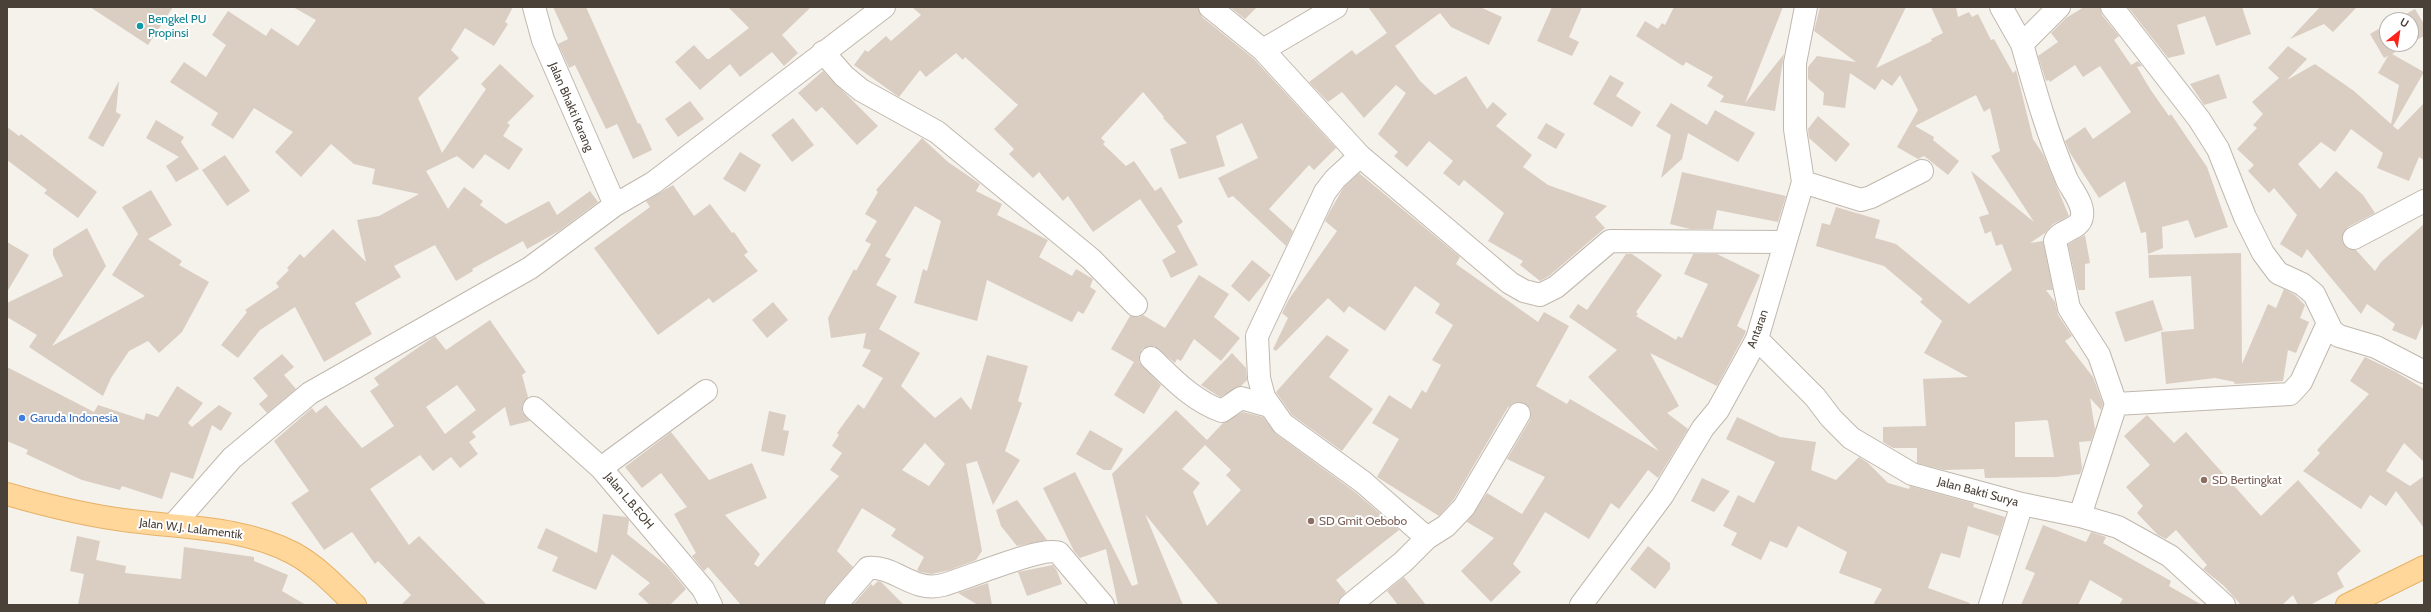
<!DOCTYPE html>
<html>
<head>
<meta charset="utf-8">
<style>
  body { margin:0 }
  #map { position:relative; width:2431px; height:612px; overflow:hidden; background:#f5f1eb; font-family:Cabin,sans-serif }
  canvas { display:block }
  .frame { position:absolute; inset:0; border:8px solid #4a4138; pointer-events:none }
  .north { position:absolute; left:2379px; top:12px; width:40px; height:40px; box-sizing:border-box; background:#fff; border:1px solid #b7b3af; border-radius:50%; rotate:30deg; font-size:11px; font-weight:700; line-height:16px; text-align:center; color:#4a4138 }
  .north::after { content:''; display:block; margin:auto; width:14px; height:18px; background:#fc231b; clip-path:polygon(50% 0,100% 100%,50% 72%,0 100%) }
</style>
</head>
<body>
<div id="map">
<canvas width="2431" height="612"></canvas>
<div class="frame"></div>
<div class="north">U</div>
</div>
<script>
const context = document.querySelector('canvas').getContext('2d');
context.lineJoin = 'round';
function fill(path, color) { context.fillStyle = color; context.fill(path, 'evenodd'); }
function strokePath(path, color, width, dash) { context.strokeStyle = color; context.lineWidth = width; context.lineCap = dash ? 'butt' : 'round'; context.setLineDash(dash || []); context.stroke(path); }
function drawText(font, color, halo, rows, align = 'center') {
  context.font = font + ' Cabin,sans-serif'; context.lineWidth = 4; context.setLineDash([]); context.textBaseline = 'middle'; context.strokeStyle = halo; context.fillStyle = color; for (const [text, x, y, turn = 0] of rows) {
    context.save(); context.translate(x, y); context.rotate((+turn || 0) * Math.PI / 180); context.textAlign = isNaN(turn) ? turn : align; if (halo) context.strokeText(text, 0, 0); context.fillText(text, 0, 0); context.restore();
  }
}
fill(new Path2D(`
  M90,7H173L148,45Z
  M293,7H513L505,22L508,24L494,46L465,28L451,50L459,58L418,98L442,153L486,89L481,84L500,64L534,96L507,123L510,125L503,136L523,149L509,170L485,154L473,169L457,156L426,171L448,209L464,187L483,201L480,205L506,224L549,201L557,215L590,191L598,202L559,231L527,249L523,241L472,269L473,271L456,281L435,245L394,266L401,277L355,303L372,334L324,362L295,307L260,330L238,358L221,345L247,312L245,310L279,287L276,283L289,270L287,268L300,254L304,258L333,229L366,262L357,220L379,216L419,194L372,184L375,169L354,164L331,144L301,177L275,152L293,132L254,108L233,139L211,125L218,113L170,82L184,62L206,77L226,45L212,35L228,11L266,36L271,28L298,46L316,20Z
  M553,7H586L638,124L640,123L652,150L633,159L617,124L606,129L575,65L569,68L558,44L568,39Z
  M728,7H811L782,35L798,53L784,66L772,52L740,77L730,64L700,90L675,62L694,45L707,59H709L749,28Z
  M912,7H1198L1202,17L1254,59L1336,148L1314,170L1309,165L1269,209L1293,231L1286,246L1233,196L1228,198L1218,178L1258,158L1242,123L1216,136L1225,166L1179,179L1170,149L1187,143L1163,118L1164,117L1143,92L1101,138L1105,142L1103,144L1126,166L1134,161L1155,191L1161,187L1183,222L1177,226L1198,265L1171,278L1162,260L1176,252L1140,199L1093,232L1068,196L1063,201L1039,172L1033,178L1009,154L1014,149L994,129L1018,105L965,57L963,60L956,53L926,77L920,70L899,97L854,65L865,50L868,52L886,36L891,41L921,15Z
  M1230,7H1257L1245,19Z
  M1368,7H1480L1502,17L1489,45L1451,27L1440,13L1395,46L1420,81L1435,95L1466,76L1487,109L1493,102L1507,114L1496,126L1532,155L1523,167L1548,185L1607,206L1595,217L1605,228L1549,276L1540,281L1520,265L1523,261L1488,241L1504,213L1464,180L1459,186L1443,173L1453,161L1429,141L1407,167L1394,156L1398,152L1378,134L1406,93L1396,85L1364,118L1342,92L1328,102L1309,82L1352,50L1356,55L1387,33Z
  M1552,7H1582L1569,37L1579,42L1572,56L1537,41Z
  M1674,7H1783L1745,103L1784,54L1775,111L1720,102L1724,96L1707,86L1713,77L1686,62L1683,66L1636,36L1645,21L1658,29L1662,23L1665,25Z
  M1820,7H1906L1876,68L1932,41L1931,39L1943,33L1931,7H1956L1958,17L1969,12L1972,17L1978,14L1991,40L1994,39L2013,73L2016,70L2033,139L2043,154L2069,216L2053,224L2045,233L2030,243L2043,241L2053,290H2046L2055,302L2058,315L2072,336L2065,341L2093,377L2103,404L2101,410L2090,398L2095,429L2091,441L2079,442L2082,468L2080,474L2057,477L1985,478L1984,469L1944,470L1917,463V448H1893L1883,442V427L1926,426L1923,379L1968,377L1924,353L1942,321L1920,302L1923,299L1884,266L1816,246L1822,223L1830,225L1836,207L1880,220L1875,238L1896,244L1969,304L2012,270L2002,244L1996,246L1991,231L1985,234L1979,217L1989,214L1971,171L2034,222L1991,156L2000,151L1990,108L1984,112L1976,95L1915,126L1934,137L1933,140L1959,161L1948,175L1924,156L1918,159L1897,147L1918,110L1900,75L1892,86L1882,79L1875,90L1850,73L1845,108L1823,105L1824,93L1808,79V67L1817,56L1856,62L1814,31ZM2046,420L2048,421L2054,457H2015V422Z
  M2084,7H2100L2102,15L2119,36L2114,40L2131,65L2138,61L2142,66L2137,67L2150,89L2169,116L2171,114L2207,167L2228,227L2195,238L2188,220L2162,227L2163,248L2148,254L2146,232L2141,233L2125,181L2099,198L2070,153L2065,141L2085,127L2093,139L2131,112L2100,66L2083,77L2075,65L2050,82L2049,80L2046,81L2038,56L2058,42L2051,33L2066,18Z
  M2128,7H2242L2251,34L2216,46L2205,16L2177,25L2185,54L2168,58Z
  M2320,7H2357L2333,32L2324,24L2290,39Z
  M2415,9L2424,24V36L2411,43V20H2395Z
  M2387,24V44H2410L2392,54L2424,72L2393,126L2398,130L2424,103V160L2419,157L2409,181L2377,168L2383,153L2351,129L2335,152L2321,142L2298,164L2320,189L2336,171L2363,195L2375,213L2348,227L2342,238L2347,248L2356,250L2375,271L2381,262L2424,224V321L2416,340L2392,330L2395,324L2367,304L2361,314L2307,249L2302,258L2280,244L2297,215L2274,188L2269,193L2248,171L2254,165L2237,149L2257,128L2253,125L2263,114L2252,102L2279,78L2268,68L2288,46L2307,59L2287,80L2315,64L2354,91L2391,124L2399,85L2378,73L2388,56L2384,58L2370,34Z
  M823,71L878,126L857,145L822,107L816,112L798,93Z
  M2219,74L2227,98L2204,105L2190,84Z
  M1610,75L1624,83L1616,96L1641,112L1632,127L1593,104Z
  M119,81L116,112L121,115L103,147L88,138Z
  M690,101L704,119L678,137L665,119Z
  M1671,103L1707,125L1715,110L1755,133L1738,162L1688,133L1682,159L1661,178L1671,135L1656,126Z
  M1818,116L1850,144L1836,162L1809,138L1808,129Z
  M793,118L814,145L792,162L771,135Z
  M156,120L184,137L181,142L199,169L176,182L166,166L179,157L146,138Z
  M1546,123L1565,134L1556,149L1537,138Z
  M7,127L19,136L21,134L97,192L78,218L44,193L47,190L7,160Z
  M922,138L948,162L980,184L976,191L1002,204L997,215L1048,240L1039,257L1072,276L1076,269L1093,279L1090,287L1096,291L1085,311L1083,314L1078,311L1072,322L987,280L977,321L914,303L923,269L927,271L941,221L915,206L885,256L891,259L876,285L897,296L879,329L920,353L901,386L935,418L961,397L971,410L987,355L1028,366L1018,401L1022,403L1005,451L1020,460L993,505L977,461L966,464L982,551L976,560L950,570L932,574L920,572L917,570L924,557L891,536L896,529L862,508L837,551L853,567L827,597L824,605H741L708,567L704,571L692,556L696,553L674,514L687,507L661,473L642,488L625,467L671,432L709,480L752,463L767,498L725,515L760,554L754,564L758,567L839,476L830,470L842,453L832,446L839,435L837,433L858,404L864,409L883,378L862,366L871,350L863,348L866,333L831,338L828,318L854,269L856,271L871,244L865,241L877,221L865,214L878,192L876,190ZM925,443L945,464L929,486L902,470Z
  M740,152L761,165L745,192L723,179Z
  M225,155L250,191L227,206L202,170Z
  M1682,172L1786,196L1778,222L1717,210L1713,229H1690L1670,224Z
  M1359,173L1460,257L1456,264L1538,322L1544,312L1569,326L1536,386L1567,404L1570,399L1659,451L1588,377L1617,350L1569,317L1578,304L1587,310L1626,254H1632L1662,275L1636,312L1638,314L1636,316L1676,340L1678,336L1682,338L1708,284L1684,274L1693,254H1717L1760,275L1737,326L1746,331L1745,334L1717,386L1650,353L1679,406L1667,413L1688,429L1658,478L1648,470L1619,509L1611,503L1589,539L1545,512L1513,564L1521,572L1491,602L1461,571L1494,538L1467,522L1487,493L1522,514L1545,477L1507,459L1530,420L1531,414L1530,408L1519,402L1508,407L1454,499L1439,516L1377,477L1399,439L1372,423L1389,395L1411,409L1422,390L1426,393L1441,365L1432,360L1453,325L1435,313L1440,304L1415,286L1385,331L1349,306L1344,313L1328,298L1276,351L1273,349L1288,318L1282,313L1289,299L1337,231L1325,221L1330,211L1344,187Z
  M673,185L694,216L710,204L732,233L734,232L748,252L744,255L758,271L713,303L709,298L658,335L594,248L650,207L646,201Z
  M151,190L172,225L148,239L182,261L179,265L209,282L182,332L159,353L148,341L129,351L111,378L103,396L29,347L37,335L7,317V303L63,276L53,255V249L87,228L106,266L52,346L145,296L112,275L138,234L122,207Z
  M2085,235L2090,263L2085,264V290H2078L2068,244Z
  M7,242L29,255L7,292Z
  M2241,253L2242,364L2268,304L2276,308L2284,289L2295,295L2305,305L2300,318L2309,322L2296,353L2288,350L2283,381L2234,384L2235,382L2215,378L2166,384L2161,332L2194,329L2191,276L2149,278L2148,255Z
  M1252,260L1271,275L1249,302L1231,286Z
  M1199,275L1229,294L1214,317L1240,338L1221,361L1194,339L1181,361L1177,359L1175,363L1154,346L1142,349L1139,355V362L1161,385L1144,414L1114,395L1134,362L1111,349L1130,316L1139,317L1143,315L1165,328Z
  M2153,300L2163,330L2125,342L2115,312Z
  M773,302L788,320L767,338L752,320Z
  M490,320L526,372L522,375L528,397L522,405V412L530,421L510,426L505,407L472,432L476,437L469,442L478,454L460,468L451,457L433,471L420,455L370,489L409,545L419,536L487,605H401L411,595L378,561L375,564L352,532L324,550L291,503L309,491L274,441L312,408L316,413L326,405L362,448L394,426L370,391L379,385L374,378L435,336L446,350ZM457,385L476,410L445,434L426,407Z
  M1327,335L1349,350L1329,377L1373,409L1342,451L1292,415L1276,392Z
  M1232,353L1246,368L1247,380L1241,386L1220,397L1201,385Z
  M282,354L294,367L284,375L296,389L267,413L259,404L268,396L253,378Z
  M2365,357L2396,372L2424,389V462L2404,443L2386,471L2410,486L2424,476V528L2396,491L2386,506L2370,495L2361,509L2303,471L2320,453L2317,450L2369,394L2350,381Z
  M7,367L94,412L98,405L144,420L146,413L158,417L177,386L203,403L188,423L192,427L219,405L232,413L221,431L212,425L193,479L171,472L162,499L122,486L120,490L82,480L26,454L28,450L7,441Z
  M1176,410L1207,440L1223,423L1243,412L1263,417L1276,434L1355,492L1399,530L1336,580L1346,592L1339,600L1338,605H1219L1145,514L1183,605H1118L1106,549L1080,558L1074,551L1043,488L1075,472L1132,586L1138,584L1112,474ZM1205,445L1231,470L1226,475L1241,490L1207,526L1193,492L1200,483L1182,469Z
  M769,411L786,415L783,430L789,431L784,456L761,451Z
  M2147,415L2174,443L2186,432L2261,516L2298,480L2361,551L2337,573L2344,587L2310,605H2298L2293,595L2282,605H2241L2224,586L2203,569L2207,565L2176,530L2166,539L2158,535L2137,513L2143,506L2126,487L2150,465L2124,436Z
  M1737,417L1780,437L1816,442L1811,470L1836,480L1859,457L1868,463L1888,483L1909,489L1910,486L1972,503L1974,504L1973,507L2005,517L1999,536L1968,526L1960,558L1941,553L1928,588L1970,603L1969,605H1873L1882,589L1839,573L1847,552L1798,526L1787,548L1770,541L1761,560L1731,545L1737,533L1723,526L1738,495L1754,503L1775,462L1726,439Z
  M1090,430L1123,449L1111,470H1104L1076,454Z
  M1702,478L1730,491L1714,512L1691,501Z
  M1017,500L1047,540L1017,546L1001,526L996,510Z
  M603,514L626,517L629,520L627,534L667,566L686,589L670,605H650L638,594L650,583L612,554L596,590L552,571L558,557L537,548L546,528L597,553Z
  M2043,525L2086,542L2091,532L2106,537L2103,543L2171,581L2169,586L2202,605H2119L2123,599L2090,580L2078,605H2021L2035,573L2025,569Z
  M77,536L100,541L96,560L126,566L125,573L181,579L184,547L254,557V561L288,575L282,591L306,605H78L84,574L70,571Z
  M1648,546L1670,563V569L1655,589L1630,569Z
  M1053,565L1057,571L1062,584L1027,596L1018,572Z
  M1404,577L1426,605H1398L1387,591Z
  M878,581L881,582L904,605H853L871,584L873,586Z
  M988,583L992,605H978L958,593Z`), '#dacec3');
const minor = new Path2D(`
  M534,7L543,40L615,205
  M1210,7L1263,50L1360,156L1510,283L1524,291L1540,295L1556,287L1610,241L1785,242
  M2001,7L2022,44L2059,7
  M2112,7L2199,119L2218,149L2245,217L2263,253L2278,273L2302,284L2314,294L2332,331L2339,336L2376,347L2424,372
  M2022,44C2035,90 2048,136 2067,180C2072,190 2084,204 2082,216C2081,230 2060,229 2055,241L2069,308L2099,355L2116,404L2080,516
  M1263,50L1336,7
  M823,52L844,76L861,90L937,132L1091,259L1136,305
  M1803,182L1861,200L1871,197L1922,171
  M2354,238L2424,201
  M1757,339L1815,397L1831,418L1851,438L1912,474L2022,504L2080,516L2118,527L2170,556L2224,605
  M1151,358C1173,379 1193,401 1222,411L1241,398L1269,406
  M2116,404L2290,394L2301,382L2328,323
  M534,408L601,468L703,589L711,605
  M601,468L706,391
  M174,524L232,458L310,393L530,268L615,205L653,183L884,7
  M1427,538L1446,526L1464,507L1519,414
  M836,605L868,568C895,565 912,593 943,585C965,579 1044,545 1059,553L1103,605
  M1350,605L1403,562L1427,538L1363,482L1283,424L1264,397L1259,378L1257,336L1325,192L1335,179L1360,156
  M1581,605L1662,496L1703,428L1718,410L1757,339L1803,182L1795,129V63L1806,7
  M1990,605L2022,504`);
const major = new Path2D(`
  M7,494C48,506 89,516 131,521C185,528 243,527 293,553C317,566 336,586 355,605
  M2347,605L2424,567`);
strokePath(minor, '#c1b8ad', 24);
strokePath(major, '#e6b268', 24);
strokePath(minor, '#fff', 22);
strokePath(major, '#ffd79a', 22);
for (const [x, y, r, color] of [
  [140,26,4,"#0f9aa8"],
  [22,418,4,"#3f7fe0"],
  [2204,480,4,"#8d6e63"],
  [1311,521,4,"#8d6e63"]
]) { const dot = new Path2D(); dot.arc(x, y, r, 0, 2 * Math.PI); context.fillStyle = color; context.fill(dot); strokePath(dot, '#fff', 1.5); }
drawText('12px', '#0d838f', '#fff', [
  ["Bengkel PU",148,19],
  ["Propinsi",148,33]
], 'left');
drawText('12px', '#4a4138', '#fff', [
  ["Jalan Bhakti Karang",571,107,67],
  ["Antaran",1758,329,-70],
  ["Jalan Bakti Surya",1978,492,15],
  ["Jalan L.B.EOH",629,501,50],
  ["Jalan W.J. Lalamentik",191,529,7]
]);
drawText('12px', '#366cbe', '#fff', [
  ["Garuda Indonesia",30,418]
], 'left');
drawText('12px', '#785e54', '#fff', [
  ["SD Bertingkat",2212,480],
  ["SD Gmit Oebobo",1319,521]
], 'left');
</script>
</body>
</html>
